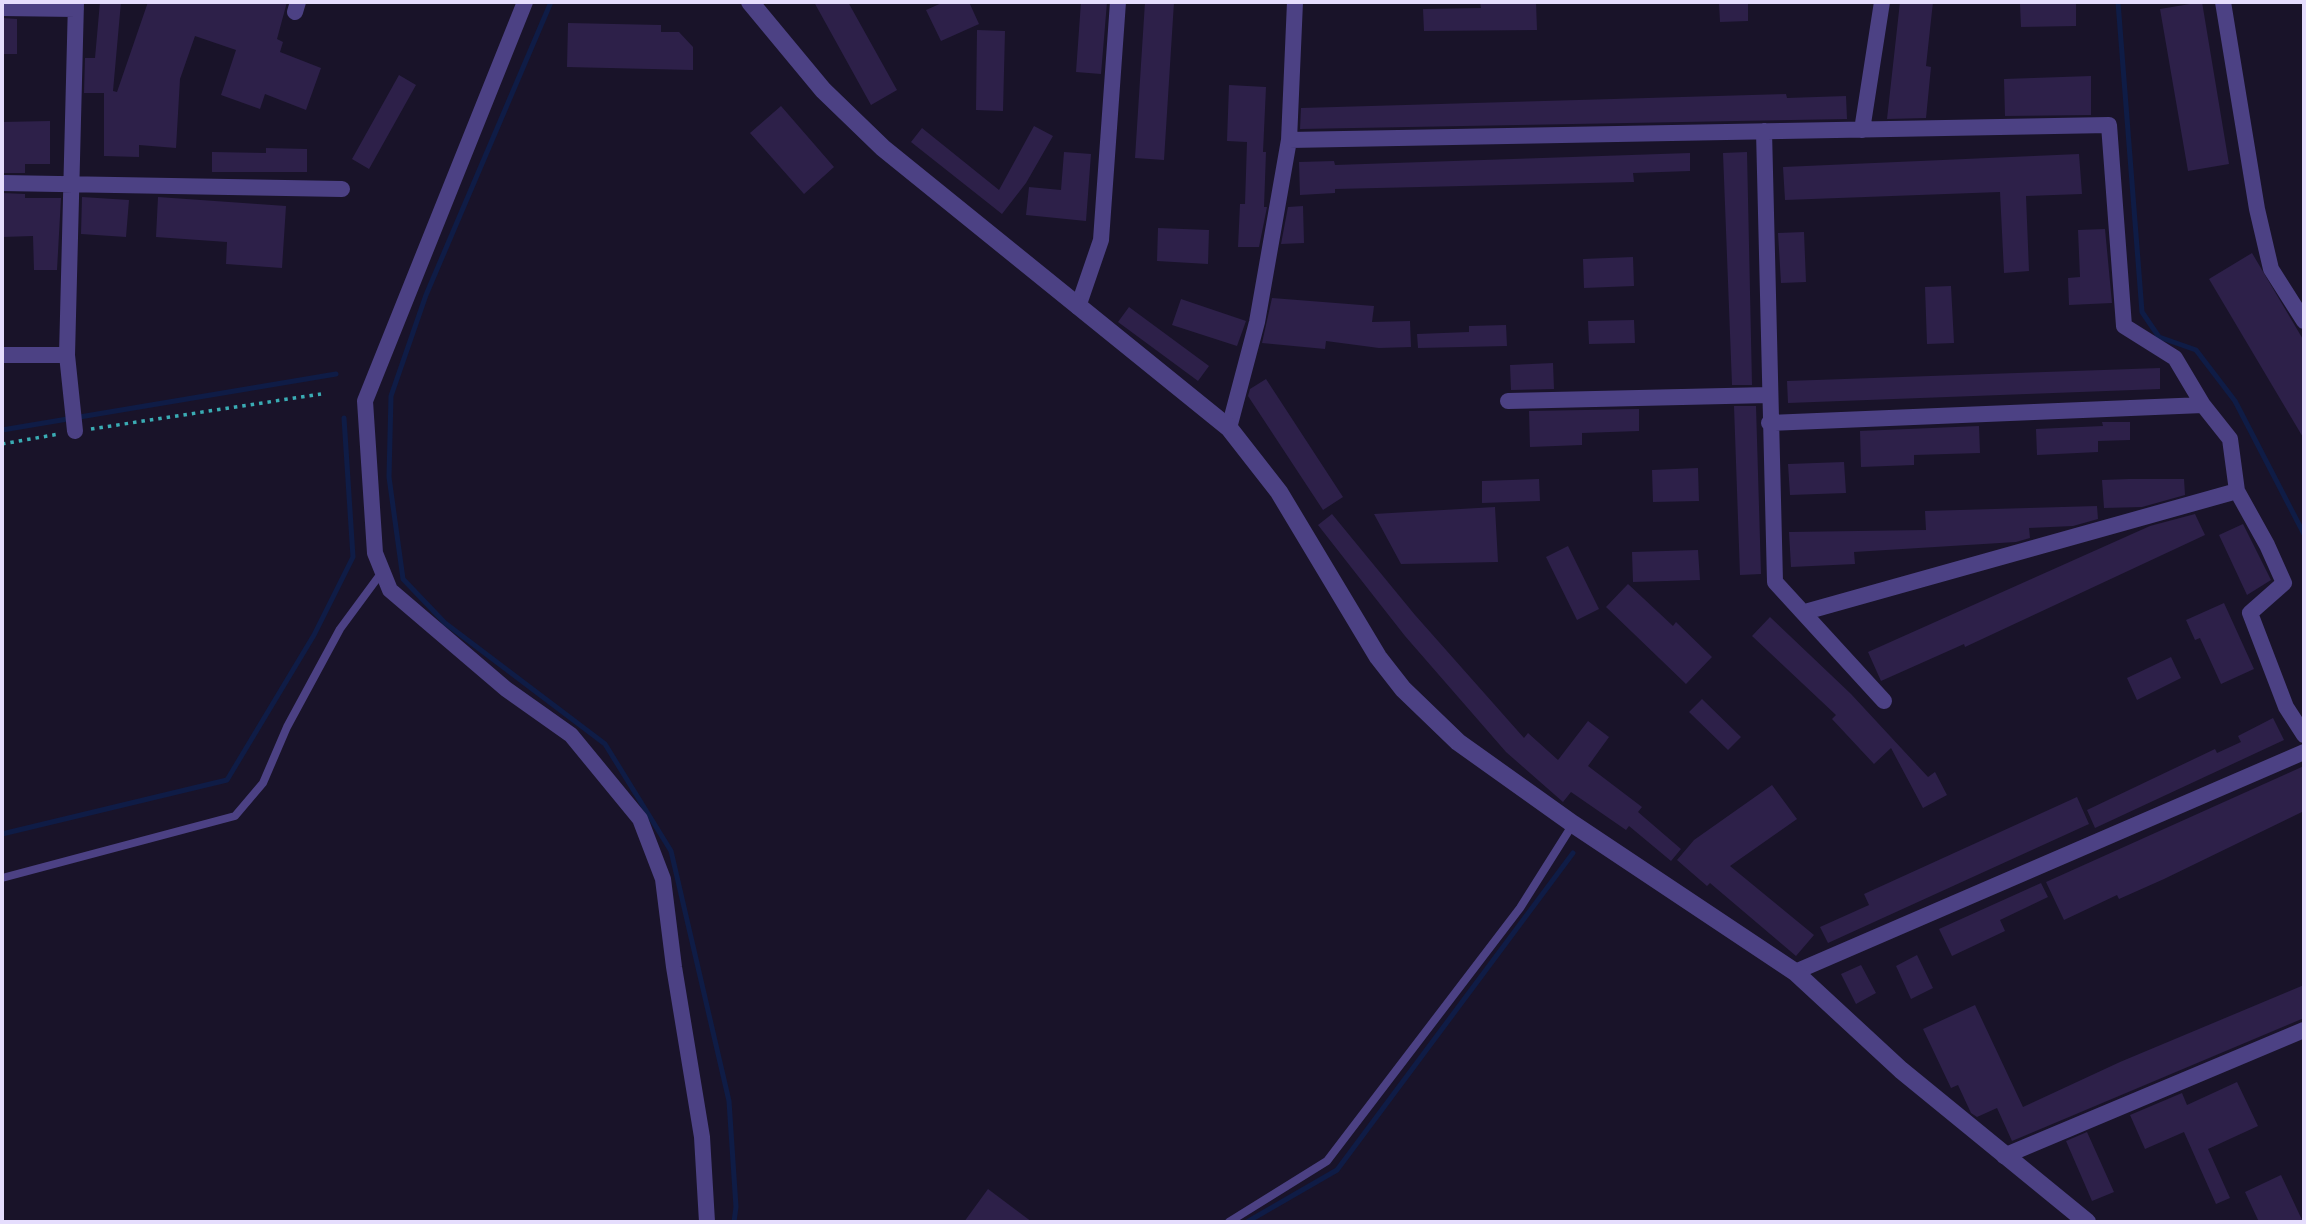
<!DOCTYPE html>
<html>
<head>
<meta charset="utf-8">
<style>
  body { margin:0 }
  #map { position:relative; width:2306px; height:1224px; overflow:hidden; background:#191329; font-family:"Work Sans",sans-serif }
  canvas { display:block }
  .frame { position:absolute; inset:0; border:4px solid #e5ddfd; pointer-events:none }
</style>
</head>
<body>
<div id="map">
<canvas width="2306" height="1224"></canvas>
<div class="frame"></div>
</div>
<script>
const context = document.querySelector('canvas').getContext('2d');
context.lineJoin = 'round';
function strokePath(path, color, width, dash) { context.strokeStyle = color; context.lineWidth = width; context.lineCap = dash ? 'butt' : 'round'; context.setLineDash(dash || []); context.stroke(path); }
function fill(path, color) { context.fillStyle = color; context.fill(path, 'evenodd'); }
strokePath(new Path2D(`
  M551,2L426,295L391,396L389,477L403,579L445,623L605,744L671,851L729,1101L736,1207L734,1222
  M2118,2L2142,312L2159,337L2196,350L2235,401L2304,534
  M2,430L336,374
  M2,834L227,780L314,635L353,557L344,418
  M1247,1222L1337,1170L1573,853`), '#0f1c46', 5);
fill(new Path2D(`
  M100,2H121L113,91L117,92L148,2H287L277,39L283,42L280,52L321,68L306,110L265,94L260,109L221,95L236,50L195,36L180,79L176,148L139,145V157L104,156V93H84L85,58H95Z
  M814,2H848L897,90L871,105Z
  M944,2H969L979,24L941,41L926,10Z
  M1081,2H1107L1101,74L1076,72Z
  M1145,2H1174L1164,160L1135,158Z
  M1480,2H1536L1537,30L1424,31L1423,9L1481,8Z
  M1719,2H1748V21L1720,22Z
  M1900,2H1933L1926,66L1931,67L1926,118L1887,119Z
  M2202,2L2229,164L2188,171L2160,9Z
  M2076,3V26L2021,27L2020,4Z
  M2,18L17,19V54H2Z
  M568,23L661,25V32H679L693,47V70L567,67Z
  M977,30L1005,31L1003,111L976,110Z
  M399,75L416,85L369,169L352,159Z
  M2091,76V115L2005,116L2004,79Z
  M1229,85L1266,87L1263,152H1266L1264,207H1267L1259,247H1238L1240,204H1245L1247,142L1227,141Z
  M1786,94L1787,98L1846,96L1847,119L1300,129L1301,108Z
  M781,106L834,167L804,194L750,133Z
  M50,121V164H25V173H2V122Z
  M1034,126L1053,136L1026,183L1002,214L911,142L922,128L999,190Z
  M266,148L307,149V172H212V152L266,153Z
  M1064,152L1091,154L1086,221L1026,215L1029,187L1061,190Z
  M1747,152L1752,385H1732L1723,153Z
  M1690,153V171L1633,173L1634,182L1335,189V193L1300,195L1299,162L1334,161L1335,165Z
  M2079,154L2082,194L2026,196L2029,271L2004,273L2000,192L1785,200L1783,167Z
  M2,193L25,194V198H61L57,270H34L33,236L2,237Z
  M82,197L129,200L126,237L81,234Z
  M158,197L286,206L282,268L226,264L227,242L156,237Z
  M1303,206L1304,243L1281,244L1288,207Z
  M1158,228L1209,230L1208,264L1157,261Z
  M2105,229L2112,303L2069,305L2068,278L2080,277L2078,230Z
  M1804,232L1806,282L1781,283L1778,233Z
  M2252,253L2304,341V439L2209,279Z
  M1633,257L1634,286L1584,288L1583,259Z
  M1951,286L1954,343L1927,344L1925,287Z
  M1272,298L1374,306L1372,322L1410,321L1411,347L1379,348L1326,341L1325,349L1262,343Z
  M1181,299L1246,321L1237,346L1172,325Z
  M1129,307L1209,366L1198,381L1118,322Z
  M1634,320L1635,343L1589,344L1588,321Z
  M1506,325L1507,346L1418,348L1417,334L1469,332V326Z
  M1553,363L1554,389L1511,390L1510,365Z
  M2160,368V389L1788,403L1787,381Z
  M1266,379L1343,497L1323,510L1248,396L1250,389Z
  M1734,406H1756L1761,574L1740,575Z
  M1639,409V431L1582,433V445L1530,447L1529,411Z
  M2102,422H2130V440L2098,441V452L2037,455L2036,429L2103,426Z
  M1979,426L1980,453L1914,455V465L1861,467L1860,431Z
  M1844,462L1846,493L1790,495L1788,464Z
  M1698,468L1699,501L1653,502L1652,470Z
  M1539,479L1540,501L1482,503V481Z
  M2129,479H2184L2185,495L2142,507L2104,508L2102,480Z
  M2097,506L2098,519L2073,526L2029,528L2030,538L2016,542L1854,552L1855,564L1791,567L1789,532L1926,530L1925,511Z
  M1495,507L1498,562L1401,564L1374,514Z
  M1332,514L1415,615L1524,738L1528,733L1558,760L1588,721L1609,737L1588,766L1642,807L1638,812L1681,849L1671,861L1629,826L1626,830L1571,792L1563,802L1506,752L1405,636L1318,525Z
  M2195,514L2205,535L1965,647L1964,644L1881,681L1868,652L2150,526Z
  M2243,524L2271,580L2247,595L2219,535Z
  M1568,546L1599,609L1577,620L1546,557Z
  M1698,550L1700,580L1633,582L1632,552Z
  M1628,584L1673,626L1676,622L1712,657L1686,684L1606,607Z
  M2224,603L2254,669L2221,684L2200,638L2195,640L2186,620Z
  M1770,617L1851,694L1928,777L1935,772L1947,795L1923,808L1891,748L1874,764L1832,719L1836,715L1752,636Z
  M2171,657L2181,678L2137,700L2127,678Z
  M1702,699L1741,737L1728,750L1689,712Z
  M2273,718L2284,740L2095,828L2087,810L2215,749L2217,753L2241,742L2238,736Z
  M2304,766V811L2164,879L2119,899L2117,895L2064,920L2046,882Z
  M1772,785L1797,819L1730,866L1814,935L1796,956L1710,883L1707,886L1677,860L1694,840Z
  M2077,797L2089,824L1828,943L1820,927L1869,905L1864,894Z
  M2041,883L2048,897L2000,920L2005,931L1952,956L1939,929Z
  M1917,955L1933,988L1911,999L1896,966Z
  M1861,965L1876,993L1856,1004L1841,974Z
  M2304,985V1018L2012,1141L1997,1108L1977,1117L1971,1113L1958,1085L1951,1088L1923,1029L1975,1005L2023,1107L2120,1062Z
  M2237,1082L2258,1126L2208,1149L2230,1198L2216,1204L2184,1132L2145,1149L2130,1115L2182,1093L2187,1105Z
  M2087,1132L2114,1192L2092,1201L2066,1141Z
  M2281,1175L2303,1222H2259L2245,1192Z
  M988,1189L1032,1222H964Z`), '#2d2049');
strokePath(new Path2D(`
  M91,429L321,394
  M2,444L59,434`), '#3aacb4', 3.5, [3.5, 5]);
strokePath(new Path2D(`
  M2,878L235,816L263,783L287,727L340,629L382,572
  M1229,1222L1327,1161L1520,908L1573,824`), '#4c4184', 8);
strokePath(new Path2D(`
  M525,2L365,401L375,553L390,590L506,689L571,735L640,819L663,879L674,967L702,1137L707,1222
  M2223,2L2257,209L2271,269L2304,321
  M2,8L76,9
  M295,12L298,2
  M1862,130L1882,2
  M1764,131L1775,582L1884,701
  M1289,140L2109,125L2124,326L2175,358L2203,405L2230,439L2237,491L2267,545L2284,583L2250,613L2286,707L2304,735
  M2,183L342,189
  M1078,307L1101,240L1118,2
  M2,355H67
  M1508,401L1769,395
  M1769,423L2203,405
  M1229,428L1257,322L1289,140L1295,2
  M75,431L67,355L76,2
  M1805,612L2237,491
  M1795,972L2304,752
  M2004,1156L2304,1030`), '#4c4184', 16);
strokePath(new Path2D(`
  M750,2L823,90L883,148L1229,428L1279,492L1378,657L1403,689L1458,742L1573,824L1795,972L1901,1070L2087,1222`), '#4c4184', 18);
</script>
</body>
</html>
